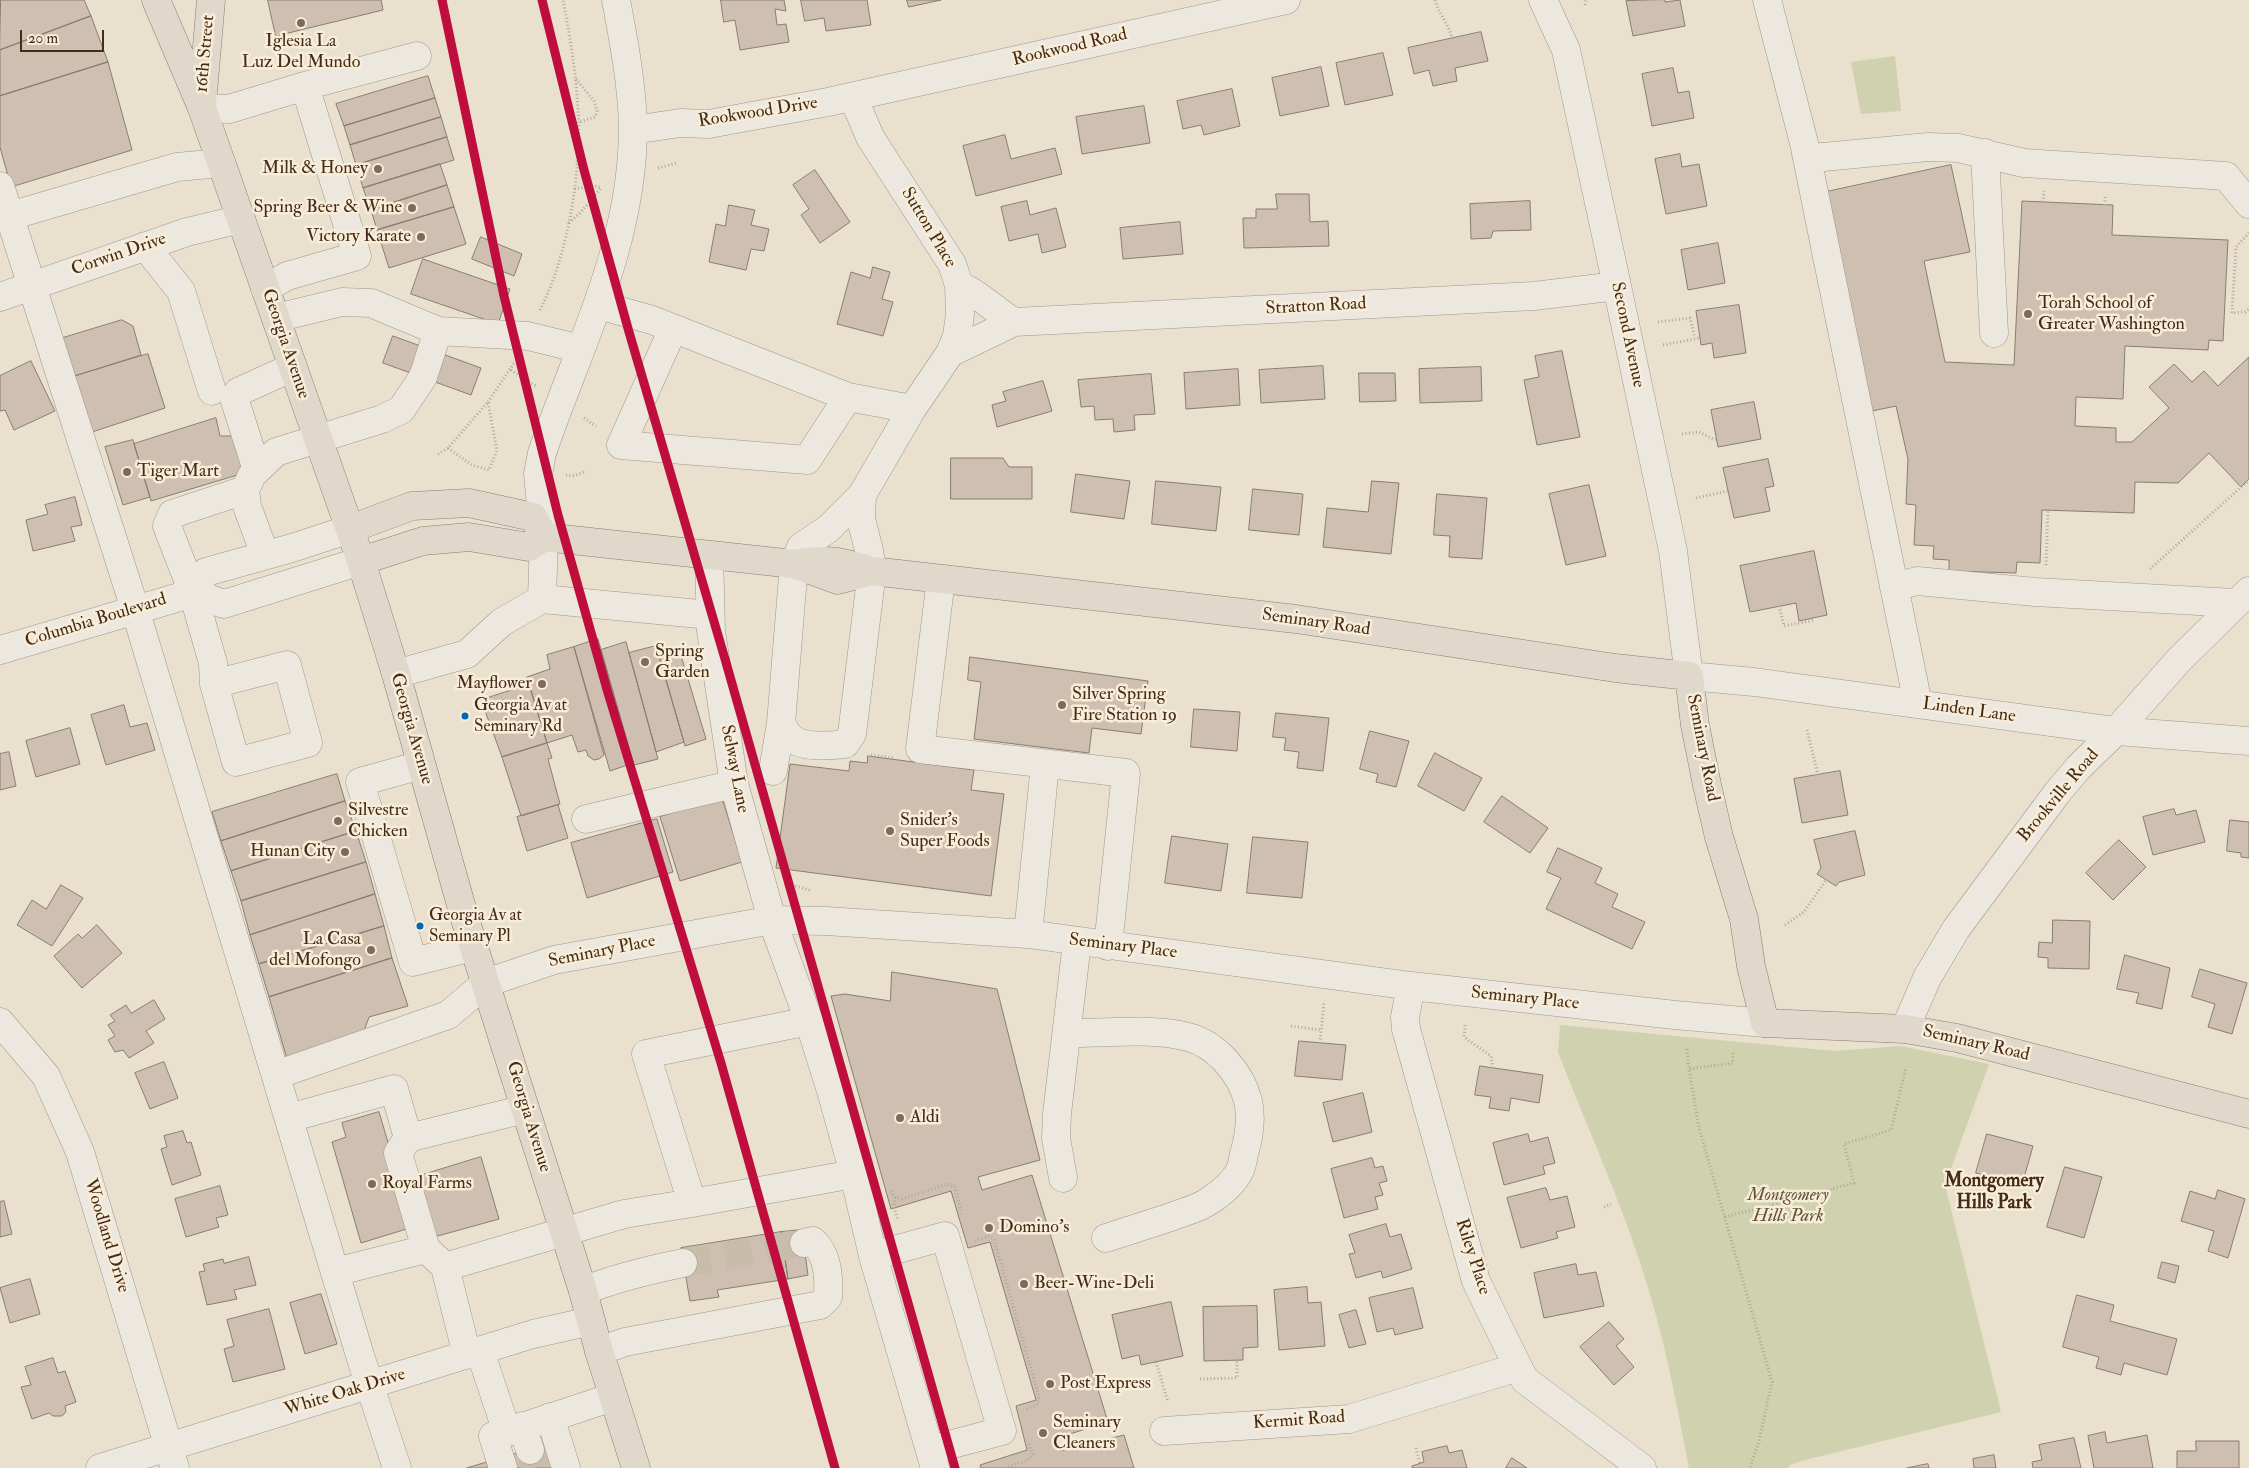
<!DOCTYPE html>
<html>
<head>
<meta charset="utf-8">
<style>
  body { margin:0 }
  #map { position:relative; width:2249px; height:1468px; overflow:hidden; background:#e9e0ce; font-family:"IM FELL Double Pica",serif }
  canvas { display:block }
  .scale { position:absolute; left:20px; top:30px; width:84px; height:22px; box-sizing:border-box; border:2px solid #452b18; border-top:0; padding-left:6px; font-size:15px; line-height:18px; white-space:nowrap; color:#452b18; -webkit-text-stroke:4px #f8edd8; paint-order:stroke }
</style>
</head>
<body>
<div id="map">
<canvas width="2249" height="1468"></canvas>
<div class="scale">20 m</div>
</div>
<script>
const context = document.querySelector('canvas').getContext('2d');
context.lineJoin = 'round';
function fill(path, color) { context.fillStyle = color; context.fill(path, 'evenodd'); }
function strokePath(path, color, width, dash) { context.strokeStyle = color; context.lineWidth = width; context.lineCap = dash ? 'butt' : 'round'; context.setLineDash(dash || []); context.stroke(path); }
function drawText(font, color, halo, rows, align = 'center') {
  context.font = font + ' "IM FELL Double Pica",serif'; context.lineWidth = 5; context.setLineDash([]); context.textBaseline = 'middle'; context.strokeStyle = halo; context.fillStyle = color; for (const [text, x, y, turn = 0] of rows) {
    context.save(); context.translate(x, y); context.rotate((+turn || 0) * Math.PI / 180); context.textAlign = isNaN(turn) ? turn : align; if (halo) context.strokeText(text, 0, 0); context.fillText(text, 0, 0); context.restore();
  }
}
fill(new Path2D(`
  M1895,56L1901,111L1861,114L1851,62Z
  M1560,1025L1834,1051L1901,1046L1989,1064L1945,1185L2001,1412L1805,1460L1790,1465L1788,1468H1689C1678,1412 1668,1356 1652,1301C1628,1216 1590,1135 1558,1052Z`), '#cfd1af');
const building = new Path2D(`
  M1,0H84L91,16L0,50Z
  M268,0H381L383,10L276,36Z
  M721,0H784L786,11L775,9L777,25L786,24L789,42L740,50L735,20L724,22Z
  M801,0H867L871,25L826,31L824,18L805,21Z
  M907,0H941L909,7Z
  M1665,0V2L1680,0L1685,26L1633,36L1626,1Z
  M91,16L108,62L0,96V50Z
  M1481,32L1488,61L1455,68L1457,81L1433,86L1429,70L1414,74L1408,48Z
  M1383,53L1393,95L1345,105L1336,63Z
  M108,62L132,150L11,187L0,147V96Z
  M1321,67L1329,106L1280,116L1272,78Z
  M1673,68L1678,93L1689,91L1694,118L1652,126L1642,74Z
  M428,76L435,98L344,126L336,104Z
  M1232,89L1240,126L1204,135L1201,125L1183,129L1177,101Z
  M435,98L441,117L350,145L344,126Z
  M1144,106L1150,143L1082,154L1076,117Z
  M441,117L447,137L356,165L350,145Z
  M1005,135L1011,159L1055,148L1062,174L976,196L963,146Z
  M447,137L454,160L363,188L356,165Z
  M1680,154L1682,167L1699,164L1707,206L1666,214L1655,159Z
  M440,164L447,185L371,210L363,188Z
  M1951,165L1970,252L1924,261L1945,362L2014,365L2022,201L2113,205L2112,235L2228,240L2223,341L2209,340L2208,350L2125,346L2123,399L2076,397L2075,426L2116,428V442H2132L2169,408L2149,387L2174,364L2192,382L2204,371L2218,386L2249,357V479L2241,487L2209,453L2178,483L2135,482L2134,513L2042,510L2040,563L2017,562L2016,573L1949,571V560L1933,559L1934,546L1914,545L1916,505L1906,504L1908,459L1896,406L1872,411L1826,192Z
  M815,170L850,222L820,243L801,215L809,209L793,185Z
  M447,185L454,207L377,230L371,210Z
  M1276,194H1309L1310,222L1328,221L1329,246L1244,248L1243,218H1256V209H1277Z
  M1027,201L1030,215L1056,208L1066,247L1042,253L1038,234L1009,241L1001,207Z
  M1530,201L1531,230L1493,231L1491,238L1471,239L1470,204Z
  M729,205L755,210L751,225L769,229L764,251L751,249L746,270L709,262L716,224L725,226Z
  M454,207L466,244L389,268L377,230Z
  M1180,222L1183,254L1123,259L1120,228Z
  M481,237L522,254L514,276L472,259Z
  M1718,243L1725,283L1688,290L1681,250Z
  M423,259L510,289L498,324L411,294Z
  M873,267L890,272L882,299L893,302L883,336L837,324L851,272L870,278Z
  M1739,305L1746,353L1714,358L1712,343L1701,345L1696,311Z
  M122,320L133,326L141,355L65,379L53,341Z
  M393,336L481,368L471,395L383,363Z
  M1562,351L1580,437L1537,445L1524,380L1539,377L1535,356Z
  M148,354L165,408L86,434L69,378Z
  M31,361L55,411L14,430L5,410L0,411V376Z
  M1323,366L1325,399L1261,403L1259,370Z
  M1481,367L1482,401L1420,403L1419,369Z
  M1238,369L1240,405L1186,409L1184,373Z
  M1359,373H1395L1396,401L1360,402Z
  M1151,374L1155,414L1134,415L1135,430L1114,432L1113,419L1095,420L1094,406L1081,407L1078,380Z
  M1043,381L1052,411L997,427L992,405L1006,401L1003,392Z
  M1754,402L1761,439L1718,447L1711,410Z
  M216,418L220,436H234L244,473L151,501L134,444Z
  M133,440L150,497L123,505L105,447Z
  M951,458H1003L1009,467H1032V499H951Z
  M1768,459L1774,486L1765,488L1770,511L1734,518L1723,468Z
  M1076,474L1130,481L1124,519L1071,512Z
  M1156,481L1221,487L1216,531L1152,524Z
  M1372,481L1399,483L1391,554L1323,547L1327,508L1368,512Z
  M1589,485L1606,556L1566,565L1549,494Z
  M1253,489L1303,494L1299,535L1249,530Z
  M1437,494L1487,498L1482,559L1449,557L1450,536L1434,535Z
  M75,497L82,525L71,527L75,541L33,551L26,520L48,514L45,505Z
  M1814,551L1827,615L1799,621L1796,603L1750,612L1740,566Z
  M598,639L633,763L610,771L574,647Z
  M626,642L658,759L634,765L601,650Z
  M656,646L684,742L656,752L629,653Z
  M574,647L604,755L599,759L594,760L588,756L586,750L578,752L572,735L547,743L527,677L550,669L547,655Z
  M679,649L706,739L685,746L659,655Z
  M970,657L1148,681L1141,734L1092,728L1089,753L974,739L981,682L968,680Z
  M529,685L547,743L502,757L481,700Z
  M124,705L130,727L147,723L155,750L106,765L91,715Z
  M1194,709L1240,712L1237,751L1191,747Z
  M1276,713L1329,718L1323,771L1297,768L1299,752L1284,750L1286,738L1273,737Z
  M70,728L80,764L36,777L26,741Z
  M1370,731L1409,741L1396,787L1376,782L1378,774L1360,769Z
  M547,743L552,758L548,759L560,804L521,816L502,757Z
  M9,752L16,786L0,790V754Z
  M1435,753L1482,778L1464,811L1418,786Z
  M868,756L974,770L971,790L1004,794L991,896L776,868L790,764L849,771L850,761L867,763Z
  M1840,771L1848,815L1802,823L1794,779Z
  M337,774L345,801L221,841L212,812Z
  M1502,796L1548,828L1530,853L1484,822Z
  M722,798L742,862L680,881L660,817Z
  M345,801L356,831L231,871L221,841Z
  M558,805L568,838L527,851L517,817Z
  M2174,809L2176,815L2196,810L2205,842L2153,855L2143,817Z
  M657,819L673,872L587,898L571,843Z
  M2230,820L2249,822V858L2241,857V853L2227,851Z
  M356,831L366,862L241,901L231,871Z
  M1855,831L1865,875L1839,882L1836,886L1817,874L1821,868L1814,840Z
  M1172,836L1228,844L1221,891L1165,883Z
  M1253,837L1308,842L1302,898L1247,893Z
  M2119,840L2146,867L2113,900L2086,873Z
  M1558,848L1602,868L1595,883L1618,894L1612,907L1645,922L1632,949L1546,909L1561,878L1547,872Z
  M366,862L375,894L250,935L241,901Z
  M61,885L83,898L52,946L17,925L32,900L46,909Z
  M375,894L384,926L259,964L250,935Z
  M2053,920L2090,921L2089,969L2048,968V958L2038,957L2039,942L2052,943Z
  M97,925L122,953L82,988L54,956L78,934L82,938Z
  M384,926L392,958L269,997L259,964Z
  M2125,955L2170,968L2162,1009L2136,1003L2139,993L2117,989Z
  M392,958L408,1006L369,1017L363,1034L287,1059L269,997Z
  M2200,969L2247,983L2232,1034L2208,1027L2215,1004L2192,997Z
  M892,972L997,989L1040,1160L978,1177L982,1190L1032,1175L1108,1422L1057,1438L1060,1451L1124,1435L1134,1468H981L980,1465L1027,1450L1016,1406L1036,1400L990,1242L968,1248L951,1191L891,1209L831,996L845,994L890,1001Z
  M154,1000L165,1019L146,1031L154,1043L129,1058L123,1050L115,1052L108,1040L115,1036L108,1025L115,1021L110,1015L126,1005L131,1013Z
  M1299,1041L1346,1045L1342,1080L1295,1076Z
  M164,1062L178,1098L150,1109L135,1073Z
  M1480,1066L1543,1075L1539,1103L1511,1098L1509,1111L1489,1108L1491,1097L1475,1095Z
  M1363,1093L1372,1132L1333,1142L1323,1103Z
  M379,1112L413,1227L361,1243L332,1142L346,1137L342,1123Z
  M183,1131L187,1143L191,1142L201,1175L172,1185L161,1149L167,1147L164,1136Z
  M1528,1134L1530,1142L1548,1137L1555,1163L1543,1166L1545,1174L1504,1185L1493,1143Z
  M1987,1134L2033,1146L2022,1185L1976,1173Z
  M481,1157L499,1219L434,1237L416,1177Z
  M1372,1158L1375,1168L1383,1166L1387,1181L1379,1183L1383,1195L1375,1197L1378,1209L1344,1218L1331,1169Z
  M2065,1167L2102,1177L2084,1238L2047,1227Z
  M220,1186L228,1215L216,1218L219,1227L186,1237L175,1199Z
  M1546,1188L1550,1200L1567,1196L1575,1227L1556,1232L1558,1238L1521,1248L1507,1198Z
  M2218,1190L2245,1199L2228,1258L2208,1251L2214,1231L2181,1221L2190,1191L2215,1199Z
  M4,1201L12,1234L0,1237V1202Z
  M1386,1224L1390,1237L1401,1234L1412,1269L1383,1278L1381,1271L1356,1278L1349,1254L1355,1253L1349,1235Z
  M802,1230L808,1275L788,1279L781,1232Z
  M781,1232L788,1279L717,1290L719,1297L690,1301L681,1248Z
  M249,1257L256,1285L234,1290L237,1299L207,1305L199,1272L205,1271L203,1264L223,1259L224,1263Z
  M2162,1262L2179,1266L2175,1283L2158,1278Z
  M1576,1264L1578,1275L1596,1272L1604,1306L1544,1318L1534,1273Z
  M30,1279L40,1314L10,1323L0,1288Z
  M1307,1287L1308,1303L1321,1302L1325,1346L1279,1350L1274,1290Z
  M1413,1288L1423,1328L1395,1335L1393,1328L1377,1332L1369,1298Z
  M321,1294L337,1344L305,1354L290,1303Z
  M2077,1295L2114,1305L2110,1321L2177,1339L2167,1375L2124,1363L2121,1375L2096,1368L2099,1357L2063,1347Z
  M1171,1302L1183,1356L1141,1365L1139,1355L1122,1359L1112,1315Z
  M1257,1306L1258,1347L1243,1348V1360L1204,1361L1203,1307Z
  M269,1309L285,1369L233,1382L224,1349L234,1346L227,1320Z
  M1356,1310L1366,1344L1349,1348L1339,1315Z
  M1609,1322L1624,1339L1616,1346L1634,1367L1614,1385L1580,1347Z
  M53,1358L58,1373L65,1371L76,1402L65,1406L66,1412L62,1416H53L49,1413L32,1419L21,1387L31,1385L25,1367Z
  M2105,1432L2107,1443L2147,1435L2153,1468H2094L2088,1436Z
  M2074,1438L2081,1468H2033L2032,1462L2042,1460L2039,1445Z
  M2196,1441H2239V1468H2177V1451H2196Z
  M552,1444L559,1468H507L504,1457Z
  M1447,1446L1449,1453L1462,1450L1467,1468H1412V1466L1424,1462L1422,1452Z
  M1994,1455L1996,1468H1974L1973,1459Z
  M1512,1458L1527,1468H1506Z
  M495,1460L498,1468H467Z
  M1928,1464L1929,1468H1907Z`);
fill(building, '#cfbfb1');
strokePath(building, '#877e72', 1);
strokePath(new Path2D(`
  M683,1263L804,1243
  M530,1450L535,1468`), '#c8bcaa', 28, [28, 14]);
const minor = new Path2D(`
  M1543,0L1566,50L1617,286L1673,551L1689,676L1754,682L2116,731L2249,741
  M1767,0L1804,143L1918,704
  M305,86L417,56
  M202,108L229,109L305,86L357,256L287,276L265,289
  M633,130L680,123L709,124L828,102L1286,0
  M1985,153L1994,333
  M1808,161L1813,158L1928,147L1958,148L2024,163L2226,176L2249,204
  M0,186L135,609L362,1362L397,1468
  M10,216L177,167L221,163
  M145,246L181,291L212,391
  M0,297L187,232L241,219
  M599,305L652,320L848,397L807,460L621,445L673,329
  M276,318L342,302L371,303L438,331
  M1014,322L1534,296L1617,286
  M950,353L1014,322C994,310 980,294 959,285
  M848,397L912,409
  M257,470L235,401L238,392L293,367
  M265,555L247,506L245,490L252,475L276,452L382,419L401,410L423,377L438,331L528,336L581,349
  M709,555L711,631L734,784L772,920L809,1021
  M941,579L920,749L1126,773L1108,946
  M1894,587L1917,581L2035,592L2235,603
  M193,593L206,572L292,548L350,529
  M542,599L544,537L538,474L542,453C579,344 633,246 633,127C632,85 624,42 616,0
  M0,650L193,593L224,604L361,561
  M396,674L467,654L502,622L542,599L710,615
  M214,684L287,665L308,743L236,762L214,684L213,663L193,593L167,526L172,514L245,490
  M781,723C784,727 786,734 790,737C800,748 831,746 845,744L852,734L872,571L869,550L861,519L862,495L912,409L950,353L957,336L960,314L959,285L952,264L870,137L853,97
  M421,765L360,782L413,962L473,947
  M773,771L781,723L794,564L801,547L828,529L862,495
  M586,819L734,784
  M1028,934L1044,775
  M1411,986L1405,1017L1406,1029L1476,1281L1518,1367L1525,1380L1642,1468
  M0,1022L46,1076L80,1152L175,1468
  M1905,1029L1927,978L1956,929L2057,793L2078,768L2116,731L2179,660L2249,591
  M1067,1033C1106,1034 1151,1027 1188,1037C1216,1044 1241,1073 1248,1101C1252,1118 1249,1137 1244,1154C1243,1159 1242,1167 1239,1172C1233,1183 1220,1194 1209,1201C1198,1209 1183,1212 1171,1217C1149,1224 1127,1231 1106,1238
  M276,1075L448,1015L486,983L554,960L772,920L826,921L1028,934L1411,986L1675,1015L1765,1023
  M289,1118L394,1089L408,1138
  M854,1174L692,1203L646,1054L809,1021L832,1094L854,1174L873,1256L935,1468
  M1063,1178L1056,1138L1057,1114L1077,942
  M426,1249L398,1153L408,1138L525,1109
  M873,1256L945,1236L1002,1431L930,1450
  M335,1272L426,1249L439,1261
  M583,1291C615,1278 649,1270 683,1263
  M480,1351L507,1432L613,1397
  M599,1351L625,1342L820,1305L828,1297C829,1277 828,1255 813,1241L804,1243
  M467,1355L445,1267L624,1214L692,1203
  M550,1417L566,1468
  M522,1426L530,1450
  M1164,1431L1349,1419L1518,1367
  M100,1468L533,1334L591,1321
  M503,1468L493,1436L507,1432`);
const major = new Path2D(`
  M156,0L202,108L361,561L396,674L465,919L583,1291L599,1351L636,1468
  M202,104L211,0
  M350,529L412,506L469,503L533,517L544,537
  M361,561L423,541L469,537L529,547L544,537L794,564L838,580L872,571
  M794,564C827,558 840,561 872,571L1296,619L1615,668L1689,676L1695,725L1707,785L1719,837L1744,919L1751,966L1765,1023L1905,1029L1957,1038L2249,1114`);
strokePath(minor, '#9f968a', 29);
strokePath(major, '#877e72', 29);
strokePath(new Path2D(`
  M1435,0C1439,15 1449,24 1452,39
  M1585,5L1586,0
  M576,79L594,101L597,111L595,117L579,122
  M658,168L677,163
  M2043,202L2044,191
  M2105,205V197
  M569,223L581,212L601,188L595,186L573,189
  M2249,233L2236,247L2232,313L2245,312L2249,309
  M540,310C568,256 582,170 578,110C576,73 570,36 563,0
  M1658,322L1690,318L1695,338
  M1663,345L1700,338
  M511,370L537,387
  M488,402L514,363
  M584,418L596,426
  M1682,434L1699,432L1713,439H1717
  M438,454L448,448L488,402L497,450L489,470L472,465L448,448
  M566,475L574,476L586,471
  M1696,498L1728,491
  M2046,565L2048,509
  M2150,569L2249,480
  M1779,606L1784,626L1815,620
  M1807,730L1818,775
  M871,755L895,758
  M792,885L812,891
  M1785,925L1804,912L1826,880
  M1465,1025L1464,1037L1491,1056L1493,1068
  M1291,1026L1321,1030
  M1320,1043L1324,1003
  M1687,1049L1689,1069
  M1733,1053V1063L1689,1069L1699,1128L1772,1382L1759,1441L1750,1468
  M891,1191L895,1197L902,1199L947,1184L955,1187L962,1214
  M895,1197L894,1208L898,1220
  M1604,1207L1611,1204
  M1725,1217L1854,1183L1844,1144L1891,1130L1906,1068
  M975,1241L989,1236L994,1239L1039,1397L1036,1406L1025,1410
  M1156,1362L1168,1402
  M1200,1379L1237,1378V1360
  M1416,1448L1420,1463
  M1005,1468L1028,1460L1033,1454L1028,1442`), '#aea89f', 3, [1, 2.5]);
strokePath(minor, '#ede8df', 28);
strokePath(major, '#e0d8ca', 28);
strokePath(new Path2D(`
  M442,0L504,296L558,515L608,693L721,1063L835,1468
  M542,0L584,170L629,332L725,659L955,1468`), '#bf0d3e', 9);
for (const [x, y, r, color] of [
  [301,23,5,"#7e6a58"],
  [378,169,5,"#7e6a58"],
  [412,208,5,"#7e6a58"],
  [421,237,5,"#7e6a58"],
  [2028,314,5,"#7e6a58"],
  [127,472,5,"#7e6a58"],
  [645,662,5,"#7e6a58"],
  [542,684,5,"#7e6a58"],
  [1062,705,5,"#7e6a58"],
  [465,716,4.5,"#0065bd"],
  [338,821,5,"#7e6a58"],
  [890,831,5,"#7e6a58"],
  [345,852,5,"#7e6a58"],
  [420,926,4.5,"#0065bd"],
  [371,950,5,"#7e6a58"],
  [900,1118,5,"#7e6a58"],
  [372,1184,5,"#7e6a58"],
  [989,1228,5,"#7e6a58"],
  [1024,1284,5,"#7e6a58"],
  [1050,1384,5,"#7e6a58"],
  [1043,1433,5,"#7e6a58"]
]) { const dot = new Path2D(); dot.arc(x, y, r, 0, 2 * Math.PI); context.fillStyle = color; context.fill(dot); strokePath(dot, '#f8edd8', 2); }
drawText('17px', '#452b18', '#f8edd8', [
  ["Georgia Av at",474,706],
  ["Seminary Rd",474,727],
  ["Georgia Av at",429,916],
  ["Seminary Pl",429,937]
], 'left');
drawText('18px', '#452b18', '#f8edd8', [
  ["Iglesia La",301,42,"center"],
  ["Luz Del Mundo",301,63,"center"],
  ["Milk & Honey",368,169,"right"],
  ["Spring Beer & Wine",402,208,"right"],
  ["Victory Karate",411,237,"right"],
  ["Torah School of",2038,304],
  ["Greater Washington",2038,325],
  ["Tiger Mart",137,472],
  ["Spring",655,652],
  ["Garden",655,673],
  ["Mayflower",532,684,"right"],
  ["Silver Spring",1072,695],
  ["Fire Station 19",1072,716],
  ["Silvestre",348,811],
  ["Chicken",348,832],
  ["Snider's",900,821],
  ["Super Foods",900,842],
  ["Hunan City",335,852,"right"],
  ["La Casa",361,940,"right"],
  ["del Mofongo",361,961,"right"],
  ["Aldi",910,1118],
  ["Royal Farms",382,1184],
  ["Domino's",999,1228],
  ["Beer-Wine-Deli",1034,1284],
  ["Post Express",1060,1384],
  ["Seminary",1053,1423],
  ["Cleaners",1053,1444]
], 'left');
drawText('18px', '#452b18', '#f8edd8', [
  ["Rookwood Road",1070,48,-13],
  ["16th Street",206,54,-85],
  ["Rookwood Drive",758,113,-9],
  ["Sutton Place",928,228,59],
  ["Corwin Drive",119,255,-19],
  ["Stratton Road",1316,307,-3],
  ["Second Avenue",1627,335,78],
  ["Georgia Avenue",285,344,71],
  ["Columbia Boulevard",96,621,-17],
  ["Seminary Road",1316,623,8],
  ["Linden Lane",1969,711,8],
  ["Georgia Avenue",411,729,74],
  ["Seminary Road",1702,748,79],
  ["Selway Lane",734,769,79],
  ["Brookville Road",2059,796,-50],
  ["Seminary Place",1123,947,7],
  ["Seminary Place",602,952,-11],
  ["Seminary Place",1525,999,6],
  ["Seminary Road",1976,1044,13],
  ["Georgia Avenue",528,1117,73],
  ["Woodland Drive",106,1236,73],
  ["Riley Place",1472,1257,72],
  ["White Oak Drive",345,1393,-17],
  ["Kermit Road",1299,1421,-4]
]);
drawText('italic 18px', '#625137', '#f8edd8', [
  ["Montgomery",1788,1196],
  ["Hills Park",1788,1217]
]);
drawText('bold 19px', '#452b18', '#f8edd8', [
  ["Montgomery",1994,1182],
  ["Hills Park",1994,1204]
]);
</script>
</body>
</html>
